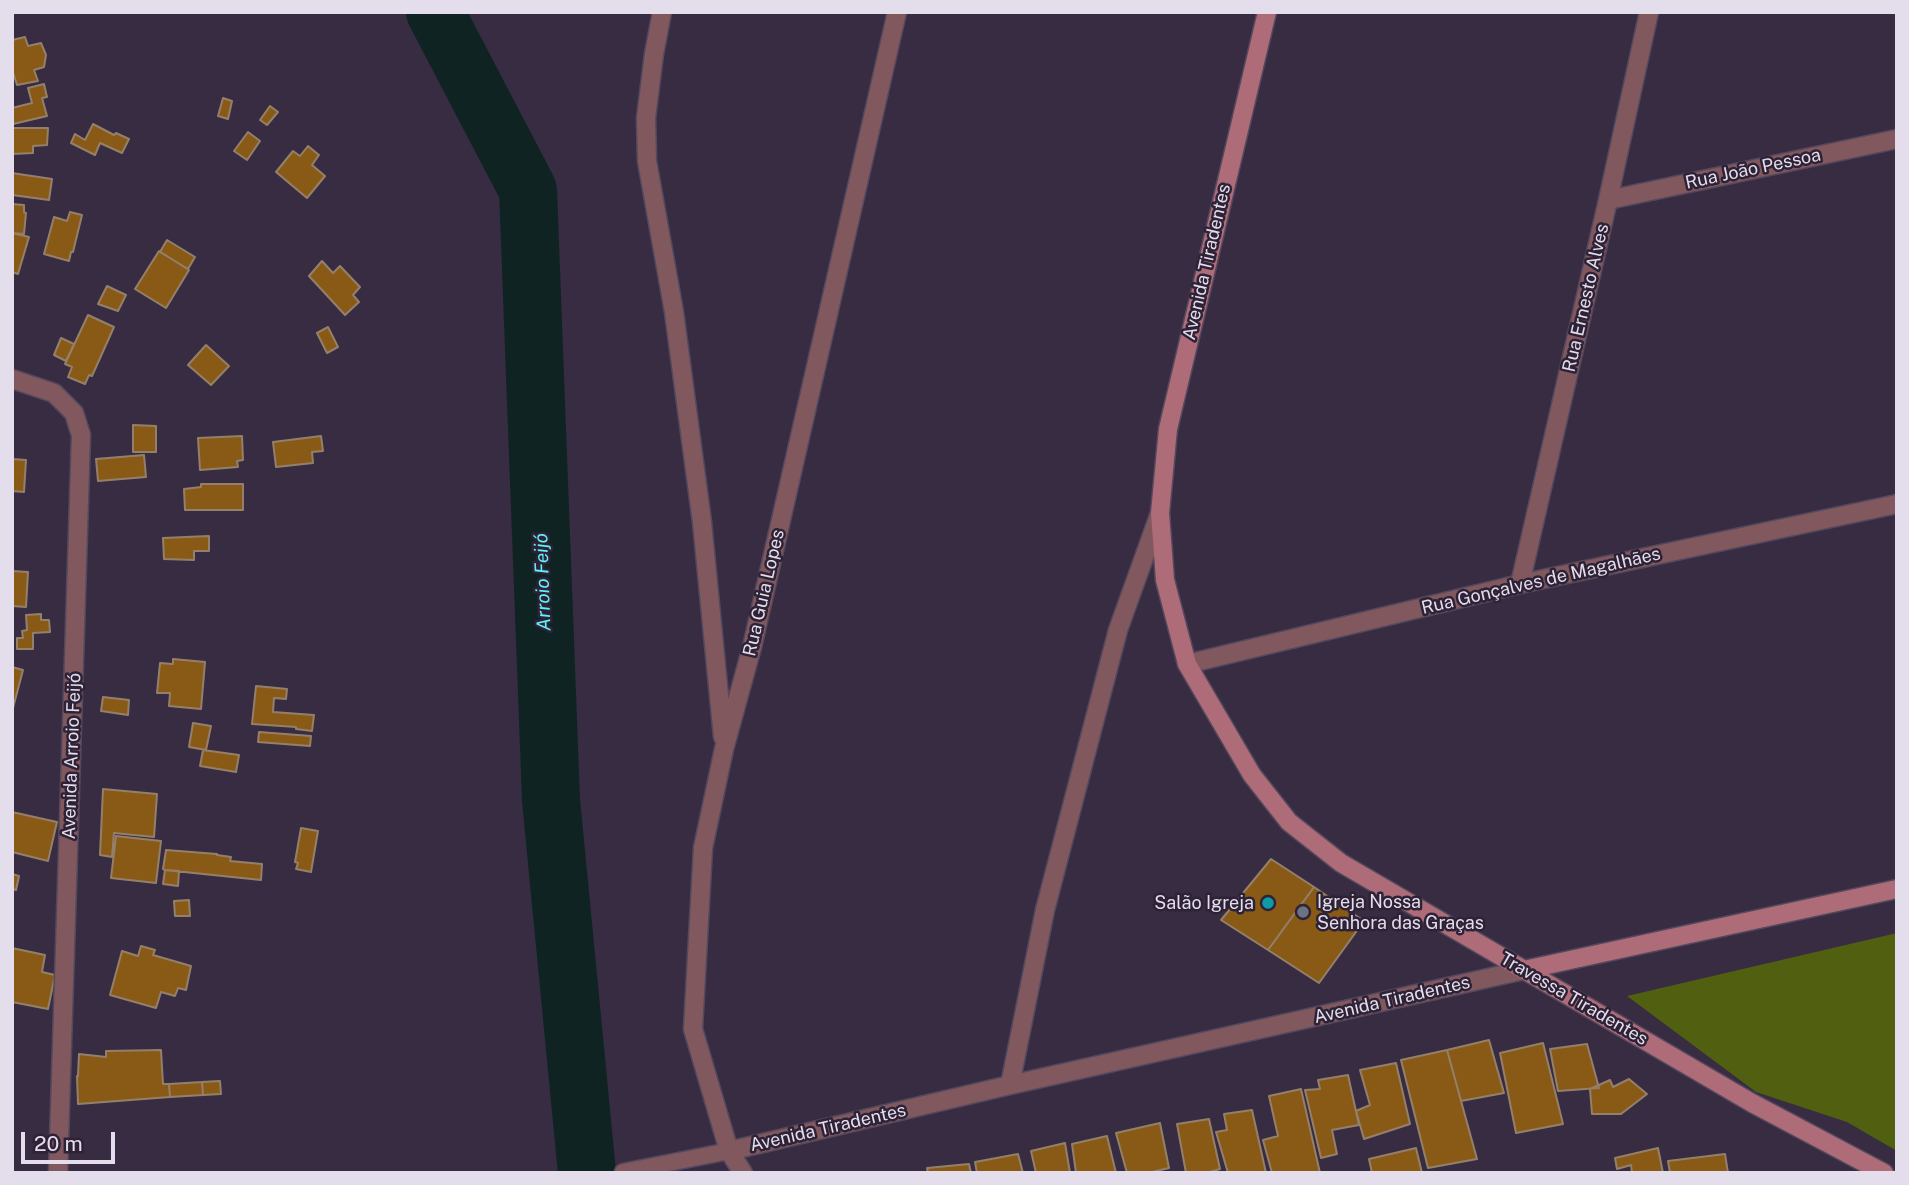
<!DOCTYPE html>
<html>
<head>
<meta charset="utf-8">
<style>
  body { margin:0 }
  #map { position:relative; width:1909px; height:1185px; overflow:hidden; background:#382c42; font-family:"Public Sans",sans-serif }
  canvas { display:block }
  .frame { position:absolute; inset:0; border:14px solid #e4ddeb; pointer-events:none }
  .scale { position:absolute; left:21px; top:1132px; width:94px; height:32px; box-sizing:border-box; border:4px solid #e4ddeb; border-top:0; padding-left:9px; font-size:21px; line-height:24px; white-space:nowrap; color:#e4ddeb; -webkit-text-stroke:5px #2e2237; paint-order:stroke }
</style>
</head>
<body>
<div id="map">
<canvas width="1909" height="1185"></canvas>
<div class="frame"></div>
<div class="scale">20 m</div>
</div>
<script>
const context = document.querySelector('canvas').getContext('2d');
context.lineJoin = 'round';
function fill(path, color) { context.fillStyle = color; context.fill(path, 'evenodd'); }
function strokePath(path, color, width, dash) { context.strokeStyle = color; context.lineWidth = width; context.lineCap = dash ? 'butt' : 'round'; context.setLineDash(dash || []); context.stroke(path); }
function drawText(font, color, halo, rows, align = 'center') {
  context.font = font + ' "Public Sans",sans-serif'; context.lineWidth = 5; context.setLineDash([]); context.textBaseline = 'middle'; context.strokeStyle = halo; context.fillStyle = color; for (const [text, x, y, turn = 0] of rows) {
    context.save(); context.translate(x, y); context.rotate((+turn || 0) * Math.PI / 180); context.textAlign = isNaN(turn) ? turn : align; if (halo) context.strokeText(text, 0, 0); context.fillText(text, 0, 0); context.restore();
  }
}
fill(new Path2D(`
  M1897,933V1151L1847,1122L1756,1092L1627,996Z`), '#515f10');
strokePath(new Path2D(`
  M435,12L528,190L551,800L587,1173`), '#102323', 58);
const building = new Path2D(`
  M25,37L28,46L41,43L46,55L44,67L34,70L38,81L17,85L12,69V40Z
  M44,84L47,97L42,98L47,116L13,124L12,108L32,103L28,88Z
  M223,98L232,101L228,119L218,116Z
  M270,106L278,112L267,125L260,120Z
  M93,124L114,135L116,133L129,139L122,153L100,143L95,155L71,143L75,134L85,140Z
  M12,128H48L47,145L33,146V153L12,154Z
  M248,132L260,141L247,160L234,151Z
  M308,146L319,155L312,165L325,176L307,198L276,172L293,151L300,156Z
  M12,173L52,179L49,200L12,195Z
  M12,204L24,205V212L26,213L24,234L12,233Z
  M70,212L82,215L73,252H71L69,261L44,254L54,217L67,221Z
  M12,233L29,237L18,274L12,272Z
  M167,240L195,257L188,269L160,252Z
  M159,251L189,270L166,308L135,289Z
  M322,261L333,273L340,266L360,287L353,295L359,302L345,315L309,276Z
  M107,286L126,295L118,311L98,304Z
  M88,315L114,327L92,376L89,375L85,384L68,377L72,367L65,364Z
  M328,327L338,347L327,353L317,333Z
  M61,338L74,344L66,361L54,355Z
  M206,345L229,366L211,385L188,365Z
  M133,425L156,426V452H133Z
  M242,436L243,460L237,461L238,467L200,470L198,438Z
  M321,436L323,451L312,452L313,463L276,467L273,442Z
  M144,455L146,477L98,481L96,459Z
  M12,459L26,460L24,492L12,491Z
  M201,484H243V510H185L184,489L201,487Z
  M209,536V551H194V560L164,559L163,538Z
  M12,571L28,572L26,607L12,606Z
  M41,614V620H49L50,632L33,633V649H17V638H23L22,631L27,630L26,615Z
  M173,659L205,662L201,709L169,706L170,693H157L160,663L173,664Z
  M12,667L23,670L13,708H12Z
  M256,686L287,689L286,699L274,698L273,712L314,715L312,731L296,729V727L252,724Z
  M103,697L129,700L128,715L101,711Z
  M193,723L211,726L206,750L189,747Z
  M259,732L311,736L310,746L258,742Z
  M203,750L239,755L236,772L200,766Z
  M103,789L157,794L154,837L114,833L112,857L100,855Z
  M12,812L57,822L48,861L12,852Z
  M301,828L318,831L311,872L296,869L298,863L295,862Z
  M116,836L161,841L156,883L111,878Z
  M166,850L217,854V855L231,857L230,861L262,864L261,880L165,870L163,869Z
  M1271,859L1314,887L1268,950L1221,920Z
  M165,870L179,871L178,886L163,884Z
  M12,874L19,876L16,890L12,889Z
  M1314,887L1364,921L1319,983L1268,950Z
  M189,900L190,916H175L174,901Z
  M141,946L155,950L153,955L191,966L186,990L178,988L175,996L161,992L156,1008L110,995L122,951L138,956Z
  M12,948L45,955L42,972L55,975L48,1009L12,1002Z
  M1489,1040L1504,1093L1461,1101L1447,1050Z
  M1543,1043L1563,1124L1516,1133L1500,1053Z
  M1587,1044L1599,1088L1558,1091L1550,1049Z
  M161,1050L163,1084H169L170,1097L78,1104L77,1076H78L79,1054L106,1057V1051Z
  M1447,1050L1477,1159L1428,1168L1401,1060Z
  M1396,1063L1410,1124L1364,1139L1356,1111L1370,1105L1360,1070Z
  M1348,1075L1359,1125L1332,1130L1337,1154L1321,1158L1305,1090L1320,1089L1318,1080Z
  M1629,1079L1647,1094L1621,1114H1592L1590,1089L1610,1080L1613,1087Z
  M220,1081L221,1094L203,1095L202,1082Z
  M202,1082L203,1095L170,1097L169,1084Z
  M1301,1089L1320,1173H1272L1263,1140L1278,1136L1269,1096Z
  M1252,1110L1266,1173H1228L1216,1132L1227,1130L1224,1114Z
  M1209,1119L1220,1169L1206,1173H1186L1177,1124Z
  M1160,1123L1169,1168L1148,1173H1127L1116,1133Z
  M1107,1136L1116,1173H1076L1072,1144Z
  M1065,1143L1070,1173H1036L1031,1151Z
  M1416,1148L1422,1173H1372L1369,1159Z
  M1658,1148L1663,1173H1632L1631,1165L1617,1169L1615,1158Z
  M1018,1154L1023,1173H977L975,1162Z
  M1725,1154L1728,1173H1670L1668,1161Z
  M969,1164L971,1173H928L927,1168Z`);
fill(building, '#895a16');
strokePath(building, '#94806a', 2);
const lane = new Path2D(`
  M623,1172L729,1151`);
const street = new Path2D(`
  M662,12L654,54L646,118L647,161L674,312L702,522L723,737
  M1608,200L1897,139
  M12,379L54,393L74,413L81,435L58,1173
  M1520,584L1608,200L1649,12
  M1187,664L1520,584L1897,504
  M1010,1085L1045,910L1118,630L1160,513
  M729,1151L1010,1085L1524,970
  M743,1173L729,1151L693,1029L703,848L724,749L752,647L897,12`);
const secondary = new Path2D(`
  M1267,12L1168,429L1160,513L1165,580L1187,664L1252,775L1289,822L1341,863L1752,1103L1884,1173
  M1524,970L1897,889`);
strokePath(lane, '#54485d', 19);
strokePath(street, '#54485d', 21);
strokePath(secondary, '#54485d', 21);
strokePath(lane, '#82585f', 16);
strokePath(street, '#82585f', 18);
strokePath(secondary, '#ae6c78', 18);
for (const [x, y, r, color] of [
  [1268,903,7,"#0f9aa8"],
  [1303,912,7,"#6b7280"]
]) { const dot = new Path2D(); dot.arc(x, y, r, 0, 2 * Math.PI); context.fillStyle = color; context.fill(dot); strokePath(dot, '#2e2237', 2.5); }
drawText('18px', '#e4ddeb', '#2e2237', [
  ["Rua João Pessoa",1753,169,-12],
  ["Avenida Tiradentes",1207,262,-77],
  ["Rua Ernesto Alves",1586,298,-77],
  ["Rua Gonçalves de Magalhães",1541,581,-13],
  ["Rua Guia Lopes",764,593,-77],
  ["Avenida Arroio Feijó",72,756,-88],
  ["Travessa Tiradentes",1574,999,30],
  ["Avenida Tiradentes",1392,1000,-13],
  ["Avenida Tiradentes",828,1128,-13]
]);
drawText('18px', '#e4ddeb', '#2e2237', [
  ["Igreja Nossa",1317,902],
  ["Senhora das Graças",1317,923],
  ["Salão Igreja",1254,903,"right"]
], 'left');
drawText('italic 19px', '#5ff2f7', '#2e2237', [
  ["Arroio Feijó",543,582,-92]
]);
</script>
</body>
</html>
